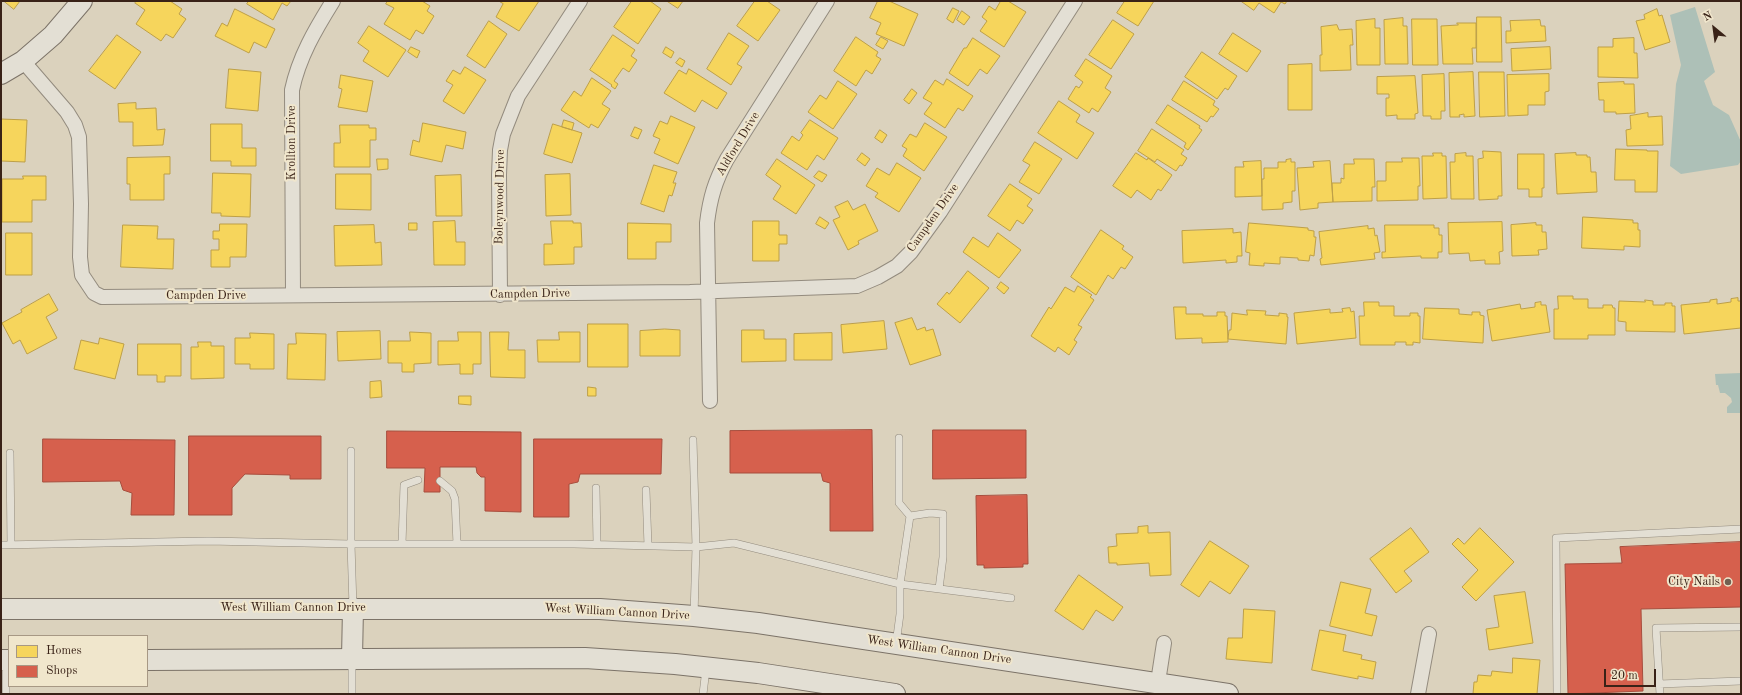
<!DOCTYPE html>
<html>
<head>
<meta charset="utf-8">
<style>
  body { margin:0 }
  #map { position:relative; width:1742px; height:695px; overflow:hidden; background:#dbd2bd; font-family:"Old Standard TT",serif }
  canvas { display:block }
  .frame { position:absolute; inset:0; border:2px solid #392217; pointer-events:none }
  .legend { position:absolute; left:8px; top:635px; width:140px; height:52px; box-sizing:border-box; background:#f0e6cc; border:1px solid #a79884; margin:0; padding:5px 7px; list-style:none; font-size:12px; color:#392217 }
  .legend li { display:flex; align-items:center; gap:8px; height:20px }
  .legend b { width:20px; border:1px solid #a79884 }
  .north { position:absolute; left:1694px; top:8px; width:40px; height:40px; -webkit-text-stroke:3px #f0e6cc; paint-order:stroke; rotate:331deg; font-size:11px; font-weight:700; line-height:16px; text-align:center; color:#392217 }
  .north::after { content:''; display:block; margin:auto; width:14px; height:18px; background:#392217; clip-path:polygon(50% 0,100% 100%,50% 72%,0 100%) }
  .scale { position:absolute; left:1604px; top:669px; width:52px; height:18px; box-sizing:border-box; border:2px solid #392217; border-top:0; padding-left:5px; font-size:12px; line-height:14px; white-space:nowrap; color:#392217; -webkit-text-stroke:3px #f0e6cc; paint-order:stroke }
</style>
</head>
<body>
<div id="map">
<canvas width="1742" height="695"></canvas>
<div class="frame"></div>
<ul class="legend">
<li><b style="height:11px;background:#f6d55c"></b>Homes</li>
<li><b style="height:11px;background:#d6604d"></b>Shops</li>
</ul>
<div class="north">N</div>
<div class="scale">20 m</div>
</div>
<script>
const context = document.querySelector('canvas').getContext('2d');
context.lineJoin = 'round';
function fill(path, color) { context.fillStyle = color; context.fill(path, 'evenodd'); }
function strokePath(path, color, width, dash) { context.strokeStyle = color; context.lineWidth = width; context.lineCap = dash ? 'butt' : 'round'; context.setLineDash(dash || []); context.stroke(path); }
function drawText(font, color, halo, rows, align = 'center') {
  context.font = font + ' "Old Standard TT",serif'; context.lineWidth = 4; context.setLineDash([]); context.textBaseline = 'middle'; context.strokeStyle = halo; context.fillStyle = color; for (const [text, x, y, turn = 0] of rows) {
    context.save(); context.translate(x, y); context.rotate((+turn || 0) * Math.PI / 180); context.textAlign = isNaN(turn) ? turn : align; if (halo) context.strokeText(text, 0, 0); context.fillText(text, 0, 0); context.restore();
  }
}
fill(new Path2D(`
  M1695,7L1715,72L1704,81L1713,105L1729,115L1741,142V161L1738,165L1681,174L1670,166L1676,84L1681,65L1670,15Z
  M1741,373V413H1727V407L1732,402L1731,398L1725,393H1720L1718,385H1716L1715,374Z`), '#adc0b7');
const homes = new Path2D(`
  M4,1H20L14,9Z
  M137,1H170L182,9L179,14L186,19L173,38L166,34L161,41L136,24L145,10L135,3Z
  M249,1H291L287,6L282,3L273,20L247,4Z
  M388,1H422L430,6L427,11L434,16L423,34L416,30L410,40L384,24L394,8L386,4Z
  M499,1H539L519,31L496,17L503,4Z
  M632,1H650L661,9L638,44L614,27Z
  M667,1H683L678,8Z
  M755,1H767L780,10L758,41L737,26Z
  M878,1H889L918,14L904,46L876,34L881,23L870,18Z
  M1001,1H1008L1026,12L1004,47L980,31L987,21L982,17L989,6L995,10Z
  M1125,1H1154L1138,26L1117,13Z
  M1241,1H1287L1285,4L1281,2L1274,13L1259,3L1254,10Z
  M953,8L959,11L953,23L947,19Z
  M235,9L275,29L266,48L254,42L249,53L215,36L222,23L227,26Z
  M1657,9L1659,16L1662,15L1670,42L1645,50L1636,21L1645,19L1644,15Z
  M962,11L970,17L964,25L957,20Z
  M1477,17H1501L1502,62H1477Z
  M1403,18V26H1407L1408,64H1385L1384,20Z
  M1375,19V28H1380V65H1357L1356,21Z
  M1412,19H1437L1438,65H1413Z
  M1113,20L1134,34L1111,69L1089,55Z
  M1540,20L1541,26H1545L1546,41L1506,43V31H1511L1510,21Z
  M489,21L507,34L485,68L467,56Z
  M1457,23H1476V48H1472L1473,64H1443L1441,26L1458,25Z
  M1337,25L1339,30L1352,29L1353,45H1350L1351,70L1320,71V55H1322L1321,27Z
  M369,26L406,50L388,77L363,61L369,51L358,43Z
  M729,33L749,46L737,64L742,67L731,85L707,69Z
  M1233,33L1261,51L1247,72L1219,54Z
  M117,35L141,52L115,89L89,71Z
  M613,35L635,50L631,56L637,60L629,72L623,68L614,81L618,84L615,89L611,86L612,85L590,70Z
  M856,37L878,52L876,56L881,59L872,74L866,70L856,86L834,71Z
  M881,37L888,41L883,49L876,45Z
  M973,38L1000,56L987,74L980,69L968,86L949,73L964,48H966Z
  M1634,38V53H1637L1638,78L1598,77V47H1613V39Z
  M411,47L420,51L417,58L408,52Z
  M666,47L674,52L671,58L663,53Z
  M1550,47L1551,69L1512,71L1511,49Z
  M1202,52L1237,76L1228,90L1225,88L1217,99L1185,77Z
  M680,58L685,61L682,67L676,63Z
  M1086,59L1112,76L1105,88L1111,92L1098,112L1092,108L1089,113L1068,99L1076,86L1079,88L1083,82L1075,76Z
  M1312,64V110H1288V65Z
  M465,67L486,80L464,114L443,101L453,85L446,81L453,70L460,74Z
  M229,69L261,72L258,111L226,108Z
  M689,69L727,93L717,109L702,100L695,112L664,93L679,70L686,74Z
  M1473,72L1475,116L1464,117V114L1459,115L1460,117H1450L1449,73Z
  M1479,72H1504L1505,116L1480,117Z
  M1444,74L1445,111H1441V119H1431V116H1423L1422,75Z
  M1549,74V91L1545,92V105H1528V115L1508,116L1507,75Z
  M341,75L373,81L367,112L338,107L342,89L339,88Z
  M1415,76L1418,113L1415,114V119H1397V115L1386,116V98H1389V94H1377V77Z
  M592,78L611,91L602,104L610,109L598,128L591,124L589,128L561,110L574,91L581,96Z
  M947,79L973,96L963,111L958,108L945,128L924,114L932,103L923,98L935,80L943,85Z
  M838,81L857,94L833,129L808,112L820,95L826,99Z
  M1184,81L1215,101L1213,105L1219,109L1213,117L1211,116L1207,122L1172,100Z
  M1624,82V84H1634L1635,113L1616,114V112H1604V100H1599L1598,83Z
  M912,89L917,93L909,104L904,100Z
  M1059,101L1080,115L1076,122L1094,133L1077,159L1038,133Z
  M136,103V109L156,108L157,130L165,129L163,145L133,146V122H119L118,104Z
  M1168,105L1200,126L1199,128L1202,130L1188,150L1184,147L1186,143L1156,123Z
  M1648,113V117L1662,116L1663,145L1627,146L1626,130L1631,129L1630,116Z
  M671,116L695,127L678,164L654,153L660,139L653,136L660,121L667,124Z
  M1,119L27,120L25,162L1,161Z
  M564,120L574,123L572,130L562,127Z
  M810,120L838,138L824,160L817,155L807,170L781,153L792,136L799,141L803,135L801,133Z
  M423,123L466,132L463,149L446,145L442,162L410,155L413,140L419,142Z
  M925,123L947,137L924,171L903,156L907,149L902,146L910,134L916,137Z
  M211,124H242V148H256V166H231V161H211Z
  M553,124L582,133L572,163L544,154Z
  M340,125H369V128H376V140H370V167H334V143H340Z
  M635,127L642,130L638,139L631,136Z
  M1152,129L1184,150L1181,154L1187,158L1182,166L1180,165L1176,171L1157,159L1155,162L1138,151Z
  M880,130L887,135L882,143L875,138Z
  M1035,142L1062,159L1039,194L1019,182L1030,165L1023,161Z
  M1616,149L1647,150V151H1658L1657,192H1635V180H1615Z
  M1483,151L1501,152L1502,196H1498V199L1479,200L1478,159L1483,158Z
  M862,153L870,159L865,166L857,160Z
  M1136,153L1147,160L1148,158L1172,175L1161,191L1158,189L1151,200L1137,190L1131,198L1113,186Z
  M1433,153H1442V156H1446L1447,198L1423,199L1422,156H1433Z
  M1466,153V156H1473L1474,199H1451L1450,162H1455V154Z
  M1576,153V155H1587V157H1590L1591,172H1596L1597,192L1557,194L1555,154Z
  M1518,154H1544V188H1542V197H1529V189H1518Z
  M170,157V174H164V200H130V184H127V158Z
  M1402,158H1419L1420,186H1418V200L1377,201V181H1386V162H1402Z
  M377,159H388V169L378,170Z
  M777,159L815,185L796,214L773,199L781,186L766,175Z
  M1291,159V162H1295V191H1292V202L1283,203V209L1262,210V179H1264V168H1278V162H1286V160Z
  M1354,159H1374L1375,187H1372V201L1333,202L1332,183H1341V178L1344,179V164H1354Z
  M1261,161L1262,196L1235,197V167H1244L1243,162Z
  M1330,161L1333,202L1318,203V208L1300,210L1297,168L1314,167L1313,162Z
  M897,163L921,178L899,212L875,197L878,193L866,186L877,168L889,175Z
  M654,165L677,172L673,183H676L672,196L669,195L664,212L641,204Z
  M819,171L827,175L822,182L814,177Z
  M213,173L251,174L250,217L221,216V213H212Z
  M336,174H371V210L336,209Z
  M570,174L571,215L546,216L545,175Z
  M461,175L462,216H436L435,176Z
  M23,176H46V200H32V222H2V179H23Z
  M1010,184L1032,199L1027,206L1033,210L1023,224L1017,220L1010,231L988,216Z
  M848,201L853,210L865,204L878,231L858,241L859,244L848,250L833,220L840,217L835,207Z
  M820,217L829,223L825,229L816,224Z
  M1583,217L1633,220V223H1638V230H1640V247L1624,246V250L1582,248Z
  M455,221L456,242H465V265H434L433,222Z
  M551,221H573V223H581L582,247H574V264L544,265V244H552Z
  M753,221H779V235H787V244H779V261H753Z
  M1502,222L1503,251L1499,252L1500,264H1485V260L1470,261L1469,253L1449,254L1448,223Z
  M409,223H417V230H409Z
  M628,223L671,224V242H656V259H628Z
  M1249,223L1308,228V230L1314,231V237H1316L1314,256L1310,255L1309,261L1298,260V258L1280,257V264L1264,263V266L1249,265L1250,253L1246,252Z
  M1536,223V225H1542V232H1546L1547,249L1538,250L1539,255L1512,256L1511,225Z
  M220,224H247L246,257H230V267H211V250H219V239H213V231H219Z
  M123,225L158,226L157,239H174L173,269L121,267Z
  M374,225L375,243L381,242L382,265L335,266L334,226Z
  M1385,225H1434V228H1439V235H1442V252H1438V258H1421V256L1382,258V252H1385Z
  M1368,226V229L1374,228L1375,236L1377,235L1380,252L1374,253L1375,259L1321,265L1320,259L1322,258L1319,232Z
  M1233,229V233L1241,232L1242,256H1237V262L1226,263V260L1183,263L1182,231Z
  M1101,230L1124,246L1122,249L1133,257L1125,269L1121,267L1113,279L1108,275L1096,295L1071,277Z
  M6,233H32V275H6Z
  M998,233L1021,250L999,278L963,252L973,237L988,247Z
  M968,271L989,288L960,323L937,304L947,292L949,294Z
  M1001,282L1009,288L1004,294L997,288Z
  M1078,286L1092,295L1090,297L1094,300L1078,325L1082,327L1074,340L1077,342L1069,355L1058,347L1055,352L1031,336L1049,307L1051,309L1065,287L1074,292Z
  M49,294L58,310L46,317L57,338L27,354L20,340L13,344L2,323L22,312L21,310Z
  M1558,296H1573V299H1588V308H1603V305H1612L1613,308H1615V335H1588V339H1554V309H1558Z
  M1738,298V301H1741V328L1684,334L1681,305L1710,302V300L1717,299V304L1731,302V299Z
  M1645,300L1653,301V305H1665V303H1672V306H1675V332L1626,331V322L1618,321L1619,301L1645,302Z
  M1364,302H1379V306H1394V316H1410V313H1418V316H1420V343L1413,342V345H1406V342H1395V345H1360L1359,316H1364Z
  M1541,302V305H1546L1550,332L1492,341L1487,310L1520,304L1521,309L1535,307V303Z
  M1174,307H1186V314H1203V316H1217V312H1225V316H1227L1228,342L1202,343V338L1176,339Z
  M1350,308L1351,312L1354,311L1356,338L1297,344L1294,313L1330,309V313L1343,312L1342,309Z
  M1425,308L1459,309V314L1472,315V312H1480V315L1484,316L1483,343L1423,339Z
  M1247,310L1266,311L1265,315L1279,316V313L1287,314V317H1288L1286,344L1228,339L1229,330H1231L1232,313L1247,315Z
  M912,318L917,330L925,327L926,331L933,329L941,355L910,365L895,323Z
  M884,321L887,349L843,353L841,325Z
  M588,324H628V367H588Z
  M665,329L680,330V356H640V331Z
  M742,330H764V339H786V361L742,362Z
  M380,331L381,359L338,361L337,332Z
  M410,332L431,333V363L414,364V372H402V363H388V341H410Z
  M458,332H481V364H473V374H460V364L438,365V341H458Z
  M490,332H509L508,350H525V378L491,377Z
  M559,332H580V362H538L537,340H559Z
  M250,333L274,334V369H250V364H235V338H250Z
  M296,333L326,334L325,380L287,379L288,344H296Z
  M832,333V360H794V334Z
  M100,338L124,344L115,379L74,369L81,340L98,344Z
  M198,342H211V346H224V378L191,379V347H198Z
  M138,344H181V376H165V382H157V375H138Z
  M381,381L382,397L370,398V382Z
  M588,387L596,388V396H588Z
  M459,396H471V405L459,404Z
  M1148,526V533L1170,532L1171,575L1150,576L1149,563L1117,565V563H1109L1108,547L1117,546L1116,534L1138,533V527Z
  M1411,528L1429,552L1404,571L1412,581L1396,593L1370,559Z
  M1480,528L1514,562L1476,601L1462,587L1478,570L1452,544L1458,538L1464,544Z
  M1210,541L1249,566L1230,594L1210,581L1199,597L1181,585Z
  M1079,575L1123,607L1113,621L1096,610L1083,630L1055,611Z
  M1341,582L1371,589L1365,613L1377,616L1372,636L1330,626Z
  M1525,592L1533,643L1489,650L1486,629L1499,627L1494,596Z
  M1244,609L1275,611L1272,663L1226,659L1228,638H1242Z
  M1320,630L1346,635L1343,651L1362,655L1361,659L1376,662L1373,679L1358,676V679L1312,670Z
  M1513,658L1540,660L1537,694H1473L1474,682H1477L1478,675L1491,676L1492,671L1512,673Z`);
fill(homes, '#f6d55c');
strokePath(homes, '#bd9f47', 1);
const shops = new Path2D(`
  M872,430L873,531H830V483L823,481L821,473H730V431Z
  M933,430H1026V478L933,479Z
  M387,431L521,432V512L485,511V477H481L477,473L476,467H440V492H424L425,468H387Z
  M189,436H321V479H290V475L245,474L232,488V515H189Z
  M43,439L175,440L174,515H131L132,493L123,490L120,481L43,482Z
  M534,439H662L661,474H580L578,482L569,484V517H534Z
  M1027,495L1028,564H1023V567L984,568V565H977L976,496Z
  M1741,542V607L1641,609L1643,691L1568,694L1565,564L1622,563L1620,547Z`);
fill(shops, '#d6604d');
strokePath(shops, '#a74d3d', 1);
const lane = new Path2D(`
  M899,438V503L910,516
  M693,440L696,547L734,543L900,584V614L896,644
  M351,451V544H574L696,547L694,616
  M10,453L11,545
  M440,481L452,491L455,499L457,544
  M596,488L597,544
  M646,490L648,546
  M402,544L404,485L418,480
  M1,545L208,541L351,544L353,607
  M939,589L943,557V514L930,513L910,516L900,584L1011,598
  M1659,684L1741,681
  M6,694V661
  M352,694V660
  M703,694L706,669
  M1557,694L1556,538L1741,529
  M1660,694L1656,628L1741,627`);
const street = new Path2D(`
  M23,61L67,112L75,125L79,137L81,204L80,257L82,275L94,293L102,297L690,292L857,286L878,277L897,266L911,252L940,212L1075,1
  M293,295L292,90C299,57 315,30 333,1
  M500,295L499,175L500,150L503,134L518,96L580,1
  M710,401L707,223C710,198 715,181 727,159L827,1
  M1158,682L1164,643
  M1418,694L1429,634`);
const secondary = new Path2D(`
  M1,74L23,61L53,35L82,1
  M1,609H600L694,616L758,623L1228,694
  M352,658L353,608
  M1,660H9
  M147,660L585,658L675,664L758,673L895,694`);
strokePath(lane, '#938b7e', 8);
strokePath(street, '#938b7e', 16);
strokePath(secondary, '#7c7368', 22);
strokePath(lane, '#e3dfd4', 7);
strokePath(street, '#e3dfd4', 14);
strokePath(secondary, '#e3dfd4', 20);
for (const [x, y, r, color] of [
  [1728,582,4,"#726051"]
]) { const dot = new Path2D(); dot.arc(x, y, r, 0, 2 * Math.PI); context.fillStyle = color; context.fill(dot); strokePath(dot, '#f0e6cc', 1.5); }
drawText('12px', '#392217', '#f0e6cc', [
  ["Krollton Drive",292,143,-90],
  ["Aldford Drive",738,144,-59],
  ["Boleynwood Drive",500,197,-89],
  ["Campden Drive",933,218,-55],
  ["Campden Drive",530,294,-1],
  ["Campden Drive",206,296],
  ["West William Cannon Drive",293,608],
  ["West William Cannon Drive",617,612,3],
  ["West William Cannon Drive",939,650,8]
]);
drawText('12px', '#392217', '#f0e6cc', [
  ["City Nails",1720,582]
], 'right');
</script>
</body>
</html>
